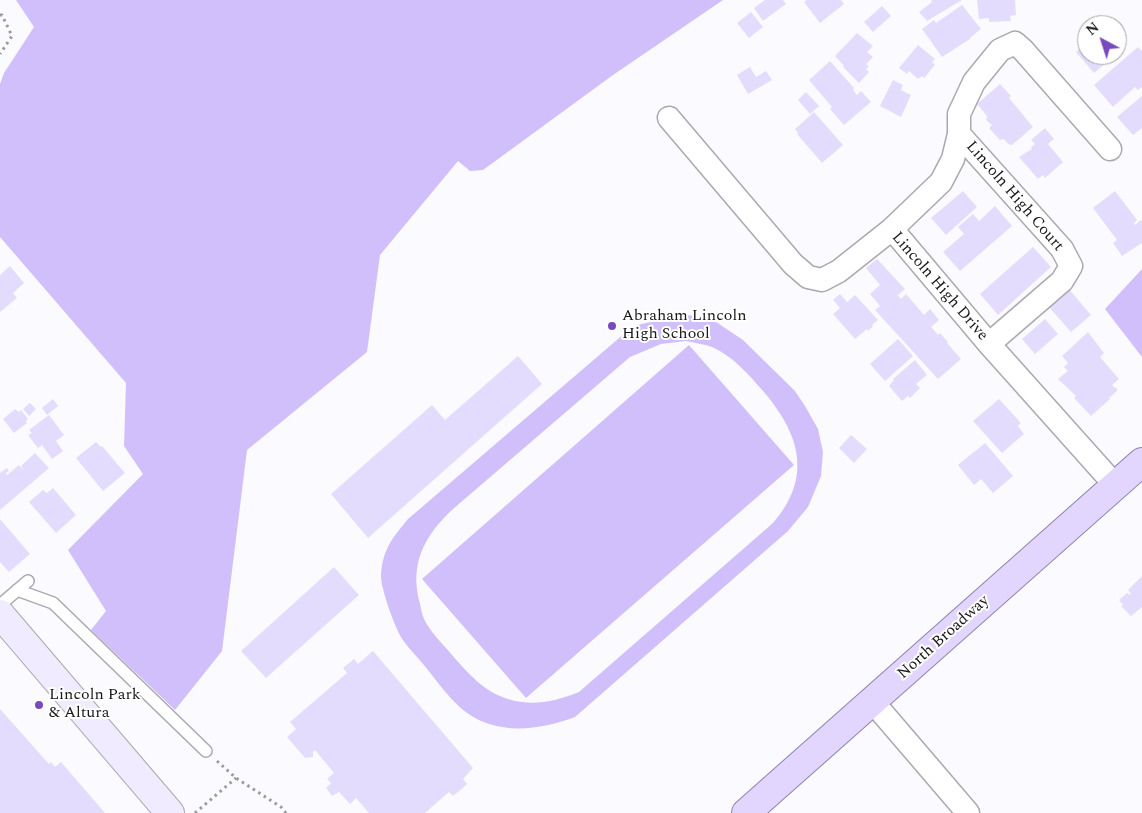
<!DOCTYPE html>
<html>
<head>
<meta charset="utf-8">
<style>
  body { margin:0 }
  #map { position:relative; width:1142px; height:813px; overflow:hidden; background:#fbfafe; font-family:Spectral,serif }
  canvas { display:block }
  .north { position:absolute; left:1077px; top:15px; width:50px; height:50px; box-sizing:border-box; background:#fff; border:1px solid #a3a2a3; border-radius:50%; rotate:320deg; font-size:14px; font-weight:700; line-height:20px; text-align:center; color:#18171a }
  .north::after { content:''; display:block; margin:auto; width:18px; height:22px; background:#784ac2; clip-path:polygon(50% 0,100% 100%,50% 72%,0 100%) }
</style>
</head>
<body>
<div id="map">
<canvas width="1142" height="813"></canvas>
<div class="north">N</div>
</div>
<script>
const context = document.querySelector('canvas').getContext('2d');
context.lineJoin = 'round';
function fill(path, color) { context.fillStyle = color; context.fill(path, 'evenodd'); }
function strokePath(path, color, width, dash) { context.strokeStyle = color; context.lineWidth = width; context.lineCap = dash ? 'butt' : 'round'; context.setLineDash(dash || []); context.stroke(path); }
function drawText(font, color, halo, rows, align = 'center') {
  context.font = font + ' Spectral,serif'; context.lineWidth = 4; context.setLineDash([]); context.textBaseline = 'middle'; context.strokeStyle = halo; context.fillStyle = color; for (const [text, x, y, turn = 0] of rows) {
    context.save(); context.translate(x, y); context.rotate((+turn || 0) * Math.PI / 180); context.textAlign = isNaN(turn) ? turn : align; if (halo) context.strokeText(text, 0, 0); context.fillText(text, 0, 0); context.restore();
  }
}
fill(new Path2D(`
  M16,0H723L613,75L483,170L470,171L458,161L380,255L367,352L247,450L222,651L175,710L91,630L106,611L68,550L143,474L124,446L126,383L0,237V84L4,73L34,27Z
  M1142,269V357L1105,309Z
  M688,315L713,320L743,340L795,391L805,406L818,429L823,452L821,476L808,507L788,531L575,717C548,727 517,733 489,724C459,715 442,687 423,664C416,655 407,647 401,637C394,625 381,589 381,576C382,551 392,538 408,519L625,333L641,324ZM686,341C694,343 704,344 712,347C734,357 748,374 763,391C800,434 813,477 773,523L579,692C556,701 533,707 508,699C484,692 468,673 452,655C443,644 430,632 424,619C422,614 421,609 420,604C409,564 424,536 453,509L630,357L661,344Z
  M689,345L794,465L526,698L422,579Z`), '#d1bffc');
fill(new Path2D(`
  M765,0H783L786,4L763,21L754,8Z
  M807,0H841L844,4L820,23L804,2Z
  M931,0H962L927,21L919,12L932,2Z
  M977,0H1015L1016,15L1010,16L1011,21L989,22V18L979,19Z
  M962,5L981,29L971,37L970,39L942,57L922,29L934,20L936,23Z
  M882,6L891,16L873,32L864,22Z
  M751,12L763,27L749,38L737,23Z
  M857,33L873,46L867,52L873,57L866,64L869,66L866,69L869,72L859,83L843,67L844,66L835,56Z
  M1117,35L1126,45L1117,53Z
  M1087,43V55H1115L1094,73L1076,52Z
  M918,45L935,59L932,62L935,65L924,78L922,76L918,79L909,71L907,74L899,68Z
  M1138,47L1142,51V87L1138,90L1135,87L1113,107L1094,85Z
  M830,61L854,88L853,90L857,95L861,91L871,102L844,125L830,109L832,107L809,80Z
  M750,67L756,77L766,71L772,80L748,94L737,75Z
  M893,80L903,85L901,90L911,95L901,117L880,106Z
  M1000,84L1011,96L1009,98L1033,127L1012,145L1008,144L1004,139L1000,140L989,128L992,125L986,120L987,116L977,104Z
  M806,92L819,106L810,114L798,100Z
  M1142,96V128L1133,135L1117,117Z
  M814,112L843,145L822,163L797,134L798,133L795,129Z
  M1045,128L1054,139L1048,144L1063,162L1045,178L1043,175L1038,179L1019,157L1032,149L1031,147L1035,144L1031,140Z
  M963,191L977,207L946,235L931,218Z
  M1115,191L1137,220L1134,223L1135,225L1141,220L1142,221V243L1122,256L1113,243L1117,240L1093,208Z
  M995,206L1012,226L960,271L943,252L964,234L958,227L973,214L979,221Z
  M1033,247L1051,267L998,315L980,294Z
  M877,259L905,289L898,295L901,299L906,294L924,315L930,309L939,320L931,327L938,335L940,333L948,342L947,343L961,359L938,379L875,310L880,306L870,294L880,285L866,268Z
  M10,266L24,283L13,293L17,298L0,312V275Z
  M1068,288L1091,315L1071,332L1048,306Z
  M840,294L847,302L855,295L878,320L872,325L873,326L868,331L867,329L855,339L833,314L840,308L833,300Z
  M1045,319L1058,334L1035,354L1022,339Z
  M1088,332L1104,353L1100,357L1119,379L1112,385L1118,390L1109,398L1110,399L1091,416L1074,398L1076,396L1058,379L1068,371L1064,367L1068,363L1062,356Z
  M898,339L913,356L885,381L870,364Z
  M518,356L542,384L368,538L331,494L432,405L445,420Z
  M915,360L927,375L916,384L920,388L910,398L908,396L902,401L889,386L894,380L893,379Z
  M53,399L58,406L47,415L42,408Z
  M999,399L1020,422V424L1018,426L1024,434L1002,453L973,421Z
  M30,403L36,409L29,416L23,409Z
  M15,409L19,412L21,410L28,419L26,421L27,423L14,433L3,419Z
  M49,415L64,435L56,441L63,451L52,459L42,445L38,448L28,435L32,433L29,430Z
  M851,435L867,449L854,463L839,448Z
  M96,442L101,447L102,446L125,473L103,491L76,458Z
  M985,443L1013,476L993,493L981,479L974,485L958,465Z
  M35,453L49,468L0,510V473L7,468L9,471L6,473L7,475L19,465L24,471L21,466Z
  M53,488L76,515L56,533L29,502L43,490L47,493Z
  M0,519L30,554L9,572L0,562Z
  M334,567L359,595L266,678L241,651Z
  M1142,576V607L1131,616L1121,606L1123,605L1119,600L1127,593L1130,595L1131,594L1128,590Z
  M373,651L473,768L463,779L467,784L464,787L453,796L449,792L425,813H369L356,798L350,804L339,792L332,796L326,788L331,783L327,779L334,773L315,750L313,752V757L305,758L287,737L296,729L290,722L347,673L343,668L354,659L358,664Z
  M0,709L49,764L51,762L55,767L61,762L105,813H0Z`), '#e4dcfc');
const lane = new Path2D(`
  M17,590L53,603L206,751
  M0,605L28,581`);
const street = new Path2D(`
  M669,118L793,264L808,277L822,280L839,271L892,229L941,182L953,159L959,134V114L974,82L1000,50L1015,43L1023,50L1110,149
  M959,134L1062,249L1071,266L1062,281L989,344
  M892,229L989,344L1115,485
  M873,702L968,813`);
const secondary = new Path2D(`
  M0,614L170,813`);
const primary = new Path2D(`
  M746,813L1142,462`);
strokePath(lane, '#aaa8b1', 14);
strokePath(street, '#aaa8b1', 25);
strokePath(secondary, '#aaa8b1', 30);
strokePath(primary, '#8e82ae', 30);
strokePath(new Path2D(`
  M0,15H2L12,36L0,54
  M217,761L236,778L281,807L286,813
  M195,813L236,778`), '#9a999c', 3, [2.5, 4]);
strokePath(lane, '#fff', 11);
strokePath(street, '#fff', 22);
strokePath(secondary, '#f0ebfe', 28);
strokePath(primary, '#e2d6fe', 28);
for (const [x, y, r, color] of [
  [612,326,5,"#784ac2"],
  [39,705,5,"#784ac2"]
]) { const dot = new Path2D(); dot.arc(x, y, r, 0, 2 * Math.PI); context.fillStyle = color; context.fill(dot); strokePath(dot, '#fff', 2); }
drawText('16px', '#18171a', '#fff', [
  ["Lincoln High Court",1014,197,49],
  ["Lincoln High Drive",939,287,49],
  ["North Broadway",944,638,-42]
]);
drawText('16px', '#18171a', '#fff', [
  ["Abraham Lincoln",622,317],
  ["High School",622,335],
  ["Lincoln Park",49,696],
  ["& Altura",49,714]
], 'left');
</script>
</body>
</html>
